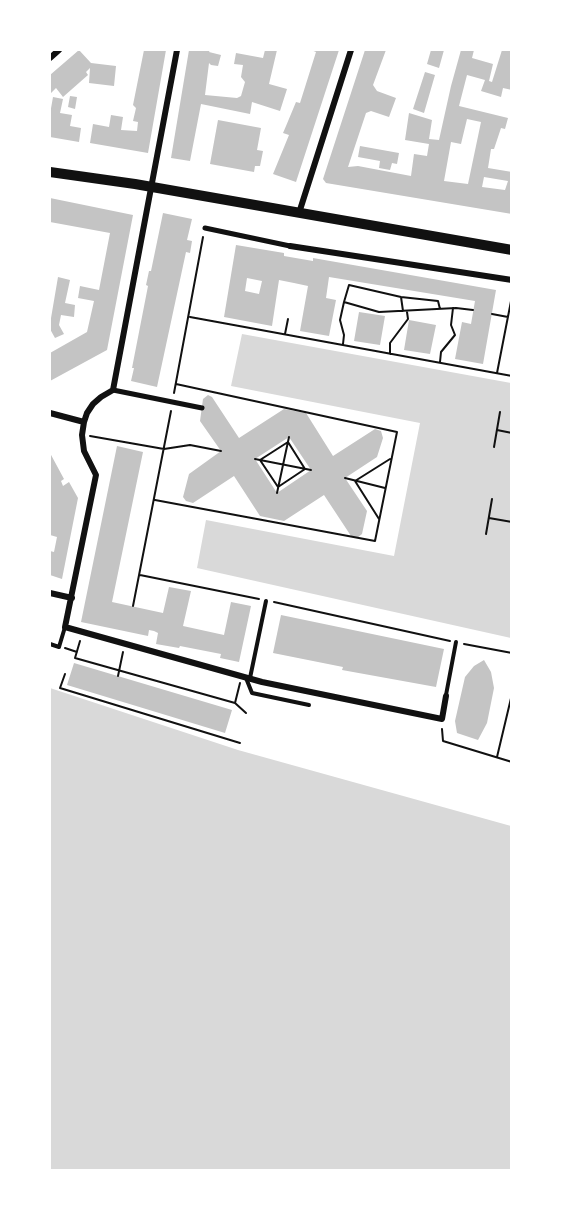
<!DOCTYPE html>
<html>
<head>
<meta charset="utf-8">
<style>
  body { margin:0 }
  #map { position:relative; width:561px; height:1220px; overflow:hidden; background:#fff; font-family:Rubik,sans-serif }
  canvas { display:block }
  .frame { position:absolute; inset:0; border:51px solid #fff; pointer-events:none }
</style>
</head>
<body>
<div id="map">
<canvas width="561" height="1220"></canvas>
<div class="frame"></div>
</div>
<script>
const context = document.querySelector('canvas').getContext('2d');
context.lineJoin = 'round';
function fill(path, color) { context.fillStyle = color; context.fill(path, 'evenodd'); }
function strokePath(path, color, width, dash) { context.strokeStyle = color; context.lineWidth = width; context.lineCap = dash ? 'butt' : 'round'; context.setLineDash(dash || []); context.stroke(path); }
fill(new Path2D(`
  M242,334L511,383V638L197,568L206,520L394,556L420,423L231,386Z
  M50,688L238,750L511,826V1170H50Z`), '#d9d9d9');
fill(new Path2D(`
  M79,50L91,63L116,66L114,86L89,83L90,68L86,72L88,75L63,97L56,88L50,94V75Z
  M144,50H166L148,153L90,143L93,124L109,127L111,115L123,117L121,130L137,131L138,122L133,121L136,108L133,105Z
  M189,50H210L209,52L221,55L218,66L211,65L209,63L205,95L237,98L241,96L245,82L241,77L243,65L234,64L236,53L263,58L265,50H277L269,84L287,89L280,111L252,102L250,114L201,104L190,161L171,158Z
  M311,50H339L296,182L273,174L289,135L283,133L286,126L296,102L300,103L316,52Z
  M365,50H386L373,85L377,91L396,98L389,117L371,111L366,113L348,167L358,166L411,176L414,154L427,156L429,144L405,140L409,113L432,120L429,139L439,140L451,86L461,50H474L472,58L493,64L489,81L492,82L502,50H512V90L503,88L501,97L481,91L485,80L467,75L459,106L508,118L505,129L501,128L494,149H491L488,168L512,172V214L326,183L323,179ZM467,119L481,122L468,184L444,181L451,142L461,144ZM484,177L508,181L505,190L482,187Z
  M431,50H444L439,68L427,64Z
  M425,72L435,75L424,113L413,109Z
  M70,96L77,97L75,109L68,107Z
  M53,97L63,99L60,113L72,115L70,126L81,128L79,142L50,137V114Z
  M218,120L261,128L257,150L263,151L260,166H255L254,172L210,164Z
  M360,146L399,153L397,164L392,163L390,170L379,168L380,161L358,157Z
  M50,198L133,215L107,350L50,381V353L87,332L94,301L78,298L80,286L99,290L110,233L50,222Z
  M163,213L192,219L187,240L192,241L190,253L186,252L157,387L131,381L134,368H132L148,286L146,285L149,271H151Z
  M236,245L284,253V256L313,261V258L496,290L483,364L455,359L462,322L471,324L475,301L329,277L326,298L336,300L329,336L300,331L308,286L294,283L279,280L272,326L224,317ZM247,278L262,281L259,294L245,291Z
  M58,277L70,280L65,303L75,305L74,317L61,315L59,325L64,334L55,338L50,329V324Z
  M359,312L385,316L380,345L354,341Z
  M409,320L436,325L430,354L404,350Z
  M208,395L212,397L239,438L284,409L306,413L333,456L375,429L381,431L383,438L377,457L345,478L367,511L362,534L357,538L351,536L324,495L284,521L260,516L234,476L193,503L186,501L183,497L189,474L221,451L200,421L203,399ZM289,437L311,470L277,493L255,459Z
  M117,446L143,452L112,602L163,613L169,587L191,591L183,626L224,635L231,602L251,606L239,662L220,658L221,654L180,646L179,648L156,644L158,633L154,631L149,630L148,636L81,622Z
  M50,453L64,479L61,481L63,486L69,482L78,498L62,579L50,575V551L54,552L57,537L50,535Z
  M281,615L444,649L436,687L342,670L343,667L273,653Z
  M484,660L491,672L494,688L487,723L478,740L457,733L455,721L465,677L474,666Z
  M74,663L232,710L225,733L67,685Z`), '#c4c4c4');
strokePath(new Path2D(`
  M401,297L403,311
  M344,302L349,285L401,297L438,301L440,309
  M492,314L508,317
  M190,317L512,376
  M285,334L288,319
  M343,344L344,335L340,320L344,302L379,312L456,308L473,310
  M390,354V343L408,319L407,312
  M440,362L441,352L455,335L451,325L453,308
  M497,373L512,296
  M174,393L203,237
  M497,430L512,433
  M90,436L164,449L190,445L221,451
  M288,442L305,469L278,487L260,460Z
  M494,447L500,412
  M255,459L311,470
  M345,478L385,488
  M277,493L289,437
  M155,500L375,541L397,432L176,384
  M489,518L512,522
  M379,519L355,481L390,459
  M486,534L492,499
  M140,575L259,599
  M274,602L450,641
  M133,606L171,411
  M80,641L75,658L235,703L240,683
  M464,644L512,653
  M65,648L77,652
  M65,674L60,688L240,743
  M118,676L123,652
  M235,703L246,713
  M442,729L443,741L512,762
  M497,757L512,694`), '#111', 2);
strokePath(new Path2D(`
  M50,644L59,647L65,627
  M246,678L252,693L309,705
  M250,678L266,601
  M446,695L456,642`), '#111', 4);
strokePath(new Path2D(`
  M205,228L290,246
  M113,390L202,408`), '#111', 5);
strokePath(new Path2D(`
  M177,50L113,390L101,397L93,404L87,413L84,422L82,435L84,451L96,475L65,627L262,682L442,719L446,696
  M50,58L59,50
  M299,213L351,50
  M290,246L512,280
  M50,413L84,422
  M50,593L72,598`), '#111', 6);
strokePath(new Path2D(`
  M50,172L135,184L512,250`), '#111', 10);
</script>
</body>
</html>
